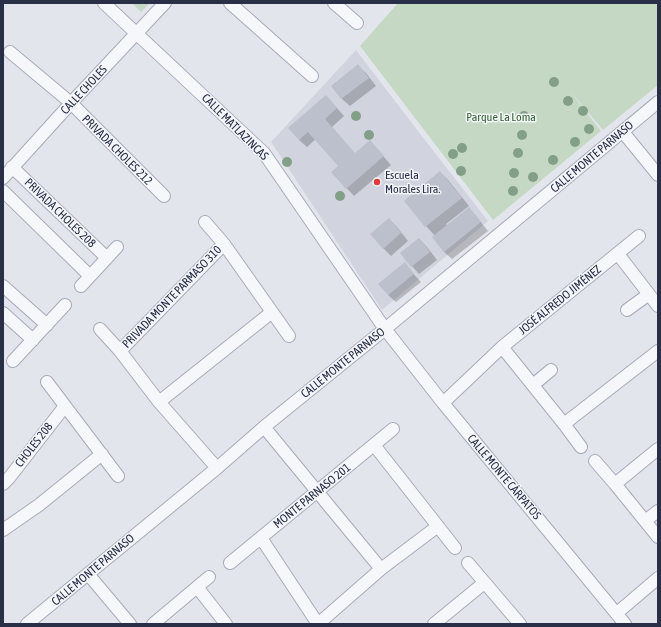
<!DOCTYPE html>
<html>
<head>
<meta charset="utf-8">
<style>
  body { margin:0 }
  #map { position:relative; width:661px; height:627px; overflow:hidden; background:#e3e5ed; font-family:"Asap Condensed",sans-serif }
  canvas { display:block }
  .frame { position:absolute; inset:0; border:4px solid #282f47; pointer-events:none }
</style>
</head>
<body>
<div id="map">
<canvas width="661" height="627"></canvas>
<div class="frame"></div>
</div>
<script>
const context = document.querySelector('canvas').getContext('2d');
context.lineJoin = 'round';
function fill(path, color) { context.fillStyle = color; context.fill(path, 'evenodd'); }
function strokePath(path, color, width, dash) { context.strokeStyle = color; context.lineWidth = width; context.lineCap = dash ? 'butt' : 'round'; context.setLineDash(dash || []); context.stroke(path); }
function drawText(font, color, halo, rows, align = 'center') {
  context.font = font + ' "Asap Condensed",sans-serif'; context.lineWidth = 3; context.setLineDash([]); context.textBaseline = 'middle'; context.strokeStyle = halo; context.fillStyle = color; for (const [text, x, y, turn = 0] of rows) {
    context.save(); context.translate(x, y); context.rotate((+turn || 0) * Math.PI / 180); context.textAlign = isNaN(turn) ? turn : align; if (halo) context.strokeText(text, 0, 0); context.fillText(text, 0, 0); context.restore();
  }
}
fill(new Path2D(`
  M356,50L421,135L488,221L382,310L271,142Z`), '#d1d4df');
fill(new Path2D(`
  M132,3H150L141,12Z
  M398,3H658V85L603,130L570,91L601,131L493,220L360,46Z`), '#c5d8c3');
fill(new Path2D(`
  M358,66L366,73L376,86L350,106L342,99L332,86Z
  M326,96L344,116L332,127L355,154L377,149L391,165L354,196L332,172L339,166L316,139L307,147L299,140Z
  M440,172L448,180L469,206L446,224L447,226L476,216L488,231L452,259L444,252L433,237L435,236L426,226L405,201Z
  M389,219L397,227L408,241L391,256L383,248Z
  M419,239L427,247L437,260L419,274L412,266Z
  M404,264L421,282L396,302L388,295Z`), '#0003');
fill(new Path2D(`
  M358,64L369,78L341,99L331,86Z
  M326,95L337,108L325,119L355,153L370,140L384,156L346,189L331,172L338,166L308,132L299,140L288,128Z
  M440,171L462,198L425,227L404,201Z
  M469,207L481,222L444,252L432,237Z
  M389,218L401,233L383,249L370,234Z
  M419,238L430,252L411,267L400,253Z
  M405,262L414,274L388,295L378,284Z`), '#bcc0cd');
const minor = new Path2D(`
  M104,3L264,153L385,329L443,403L625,624
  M230,3L312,76
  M334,3L357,23
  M10,52L71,103L164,196
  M623,132L658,175
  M12,167L107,258
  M3,178L71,103L165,3
  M3,191L90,276
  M205,222L224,244L289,336
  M618,254L658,306
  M3,286L47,325
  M81,286L117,247
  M627,310L649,294
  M3,313L33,340
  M100,329L120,351L159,402L217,468
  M502,347L564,424L581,447
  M120,351L224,244
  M13,361L65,305
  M47,382L118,476
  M533,385L551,370
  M159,402L272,312
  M443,403L502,347L639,236
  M564,424L658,351
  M264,427L381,569
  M374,445L455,548
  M595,461L615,484L658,537
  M3,484L9,478L65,406
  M615,484L658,449
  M645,521L658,511
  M3,530L39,505L102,454
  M261,538L318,624
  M230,563L393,429
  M468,563L520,624
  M88,574L130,624
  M197,587L226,624
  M617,613L658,578
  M27,624L217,468L264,427L385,329L658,102
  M153,624L209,577
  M318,624L381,569L438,526
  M434,624L484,583`);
strokePath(minor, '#a7abb8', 14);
strokePath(minor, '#f6f7fa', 12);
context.fillStyle = '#849f87';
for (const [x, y] of [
  [554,82],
  [568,101],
  [583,111],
  [356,116],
  [524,116],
  [589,129],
  [369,135],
  [522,135],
  [575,142],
  [462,148],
  [518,153],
  [453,154],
  [553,160],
  [287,162],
  [461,171],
  [514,173],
  [533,177],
  [513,191],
  [340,196]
]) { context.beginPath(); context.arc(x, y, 5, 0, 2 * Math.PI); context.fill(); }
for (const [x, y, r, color] of [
  [377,182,4,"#de3b3c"]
]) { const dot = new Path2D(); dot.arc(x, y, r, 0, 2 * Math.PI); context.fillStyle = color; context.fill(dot); strokePath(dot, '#f3f5f9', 1.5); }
drawText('12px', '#282f47', '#f3f5f9', [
  ["CALLE CHOLES",84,90,-47],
  ["CALLE MATLAZINCAS",235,127,45],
  ["PRIVADA CHOLES 212",117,150,45],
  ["CALLE MONTE PARNASO",592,157,-40],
  ["PRIVADA CHOLES 208",60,213,44],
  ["PRIVADA MONTE PARMASO 310",172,297,-46],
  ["JOSÉ ALFREDO JIMÉNEZ",560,300,-39],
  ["CALLE MONTE PARNASO",343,363,-39],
  ["CHOLES 208",34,445,-52],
  ["CALLE MONTE CÁRPATOS",504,477,50],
  ["MONTE PARNASO 201",312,496,-39],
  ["CALLE MONTE PARNASO",93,570,-40]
]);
drawText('12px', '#366534', '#f3f5f9', [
  ["Parque La Loma",501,117]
]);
drawText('12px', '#282f47', '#f3f5f9', [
  ["Escuela",385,175],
  ["Morales Lira.",385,189]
], 'left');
</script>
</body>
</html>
